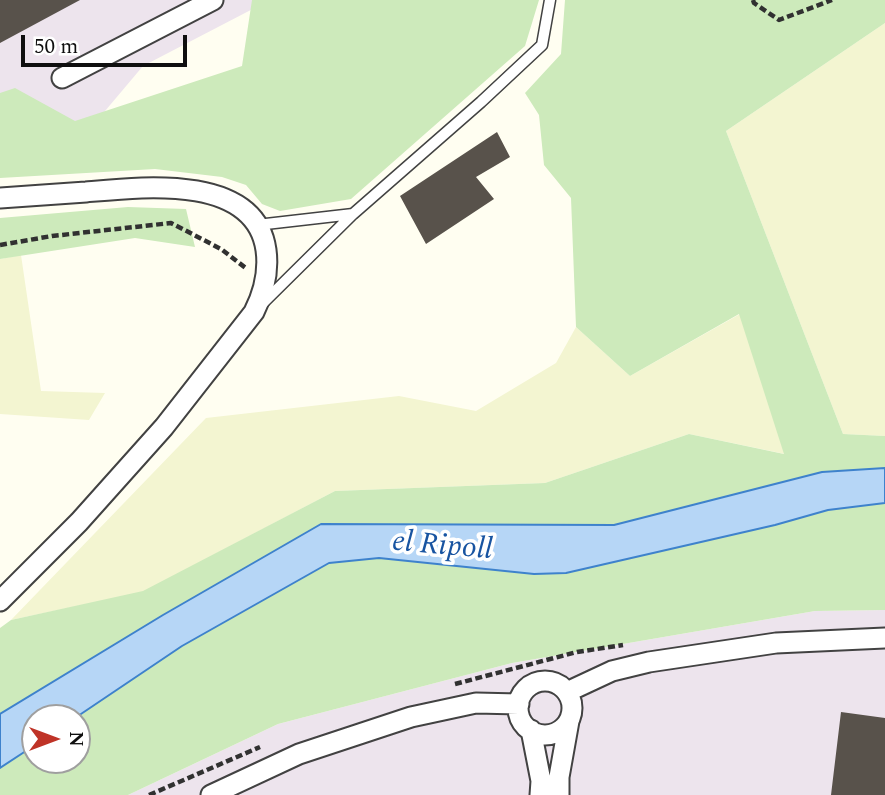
<!DOCTYPE html>
<html>
<head>
<meta charset="utf-8">
<style>
  body { margin:0 }
  #map { position:relative; width:885px; height:795px; overflow:hidden; background:#fffef1; font-family:Spectral,serif }
  canvas { display:block }
  .north { position:absolute; left:21px; top:704px; width:70px; height:70px; box-sizing:border-box; background:#fff; border:2px solid #9f9f9f; border-radius:50%; rotate:90deg; font-size:19px; font-weight:700; line-height:28px; text-align:center; color:#0f0f0f }
  .north::after { content:''; display:block; margin:auto; width:24px; height:32px; background:#bf3327; clip-path:polygon(50% 0,100% 100%,50% 72%,0 100%) }
  .scale { position:absolute; left:21px; top:35px; width:166px; height:32px; box-sizing:border-box; border:4px solid #0f0f0f; border-top:0; padding-left:9px; font-size:21px; line-height:24px; white-space:nowrap; color:#0f0f0f; -webkit-text-stroke:5px #fff; paint-order:stroke }
</style>
</head>
<body>
<div id="map">
<canvas width="885" height="795"></canvas>
<div class="north">N</div>
<div class="scale">50 m</div>
</div>
<script>
const context = document.querySelector('canvas').getContext('2d');
context.lineJoin = 'round';
function fill(path, color) { context.fillStyle = color; context.fill(path, 'evenodd'); }
function strokePath(path, color, width, dash) { context.strokeStyle = color; context.lineWidth = width; context.lineCap = dash ? 'butt' : 'round'; context.setLineDash(dash || []); context.stroke(path); }
function drawText(font, color, halo, rows, align = 'center') {
  context.font = font + ' Spectral,serif'; context.lineWidth = 7; context.setLineDash([]); context.textBaseline = 'middle'; context.strokeStyle = halo; context.fillStyle = color; for (const [text, x, y, turn = 0] of rows) {
    context.save(); context.translate(x, y); context.rotate((+turn || 0) * Math.PI / 180); context.textAlign = isNaN(turn) ? turn : align; if (halo) context.strokeText(text, 0, 0); context.fillText(text, 0, 0); context.restore();
  }
}
fill(new Path2D(`
  M0,0H270L143,66L89,130L0,145Z
  M885,610V795H128L278,724L512,663L815,611Z`), '#ede4ed');
fill(new Path2D(`
  M885,23V436L843,434L726,131Z
  M21,255L41,391L105,393L89,420L0,414V259Z
  M740,314L785,454L689,434L545,483L335,491L143,592L11,620L206,418L399,396L476,411L556,363L576,327L630,376Z`), '#f3f5d1');
fill(new Path2D(`
  M252,0H539L525,46L351,199L280,211L262,204L246,185L222,177L155,169L0,178V93L15,88L75,121L242,66Z
  M565,0H885V23L726,131L843,434L885,436V468L822,472L614,525L321,524L163,615L0,714V628L11,620L143,591L335,491L545,483L689,434L784,454L739,314L630,376L576,327L571,198L544,165L539,115L525,93L561,54Z
  M128,207L186,209L195,247L135,238L0,259V218Z
  M885,503V610L815,611L512,663L278,724L128,795H0V768L35,745V760H77V718H75L182,646L329,563L379,558L534,574L775,525L828,510Z`), '#cdeabb');
const water = new Path2D(`
  M885,468V503L828,510L775,525L566,573L534,574L379,558L329,563L182,646L75,718H35V745L0,768V714L163,615L321,524L614,525L822,472Z`);
fill(water, '#b6d6f6');
strokePath(water, '#3e82cc', 2);
fill(new Path2D(`
  M0,0H80L0,43Z
  M497,132L510,157L476,177L494,199L426,244L400,196Z
  M841,712L885,718V795H831Z`), '#58524b');
const lane = new Path2D(`
  M257,225L353,214
  M262,304L353,214L481,102L542,45L550,0`);
const street = new Path2D(`
  M62,78L213,0
  M0,198C29,196 57,194 86,192C140,187 255,173 266,250C269,272 264,292 254,312L164,427L79,522L0,601
  M518 708a27 27 0 1 1 54 0a27 27 0 1 1-54 0Z
  M567,692L612,671L649,662L776,643L885,638
  M531,730L541,781L540,795
  M211,795L299,754L411,717L476,703L519,704
  M559,795V777L569,721`);
strokePath(lane, '#424242', 13);
strokePath(street, '#424242', 23);
strokePath(new Path2D(`
  M753,0L754,3L779,20L832,0
  M0,245L52,236L171,223L221,249L247,269
  M455,684L577,652L623,645
  M149,795L260,747`), '#313131', 4.5, [7, 3.5]);
strokePath(lane, '#fff', 10);
strokePath(street, '#fff', 19);
drawText('italic 30px', '#1854a1', '#fff', [
  ["el Ripoll",442,548,5]
]);
</script>
</body>
</html>
